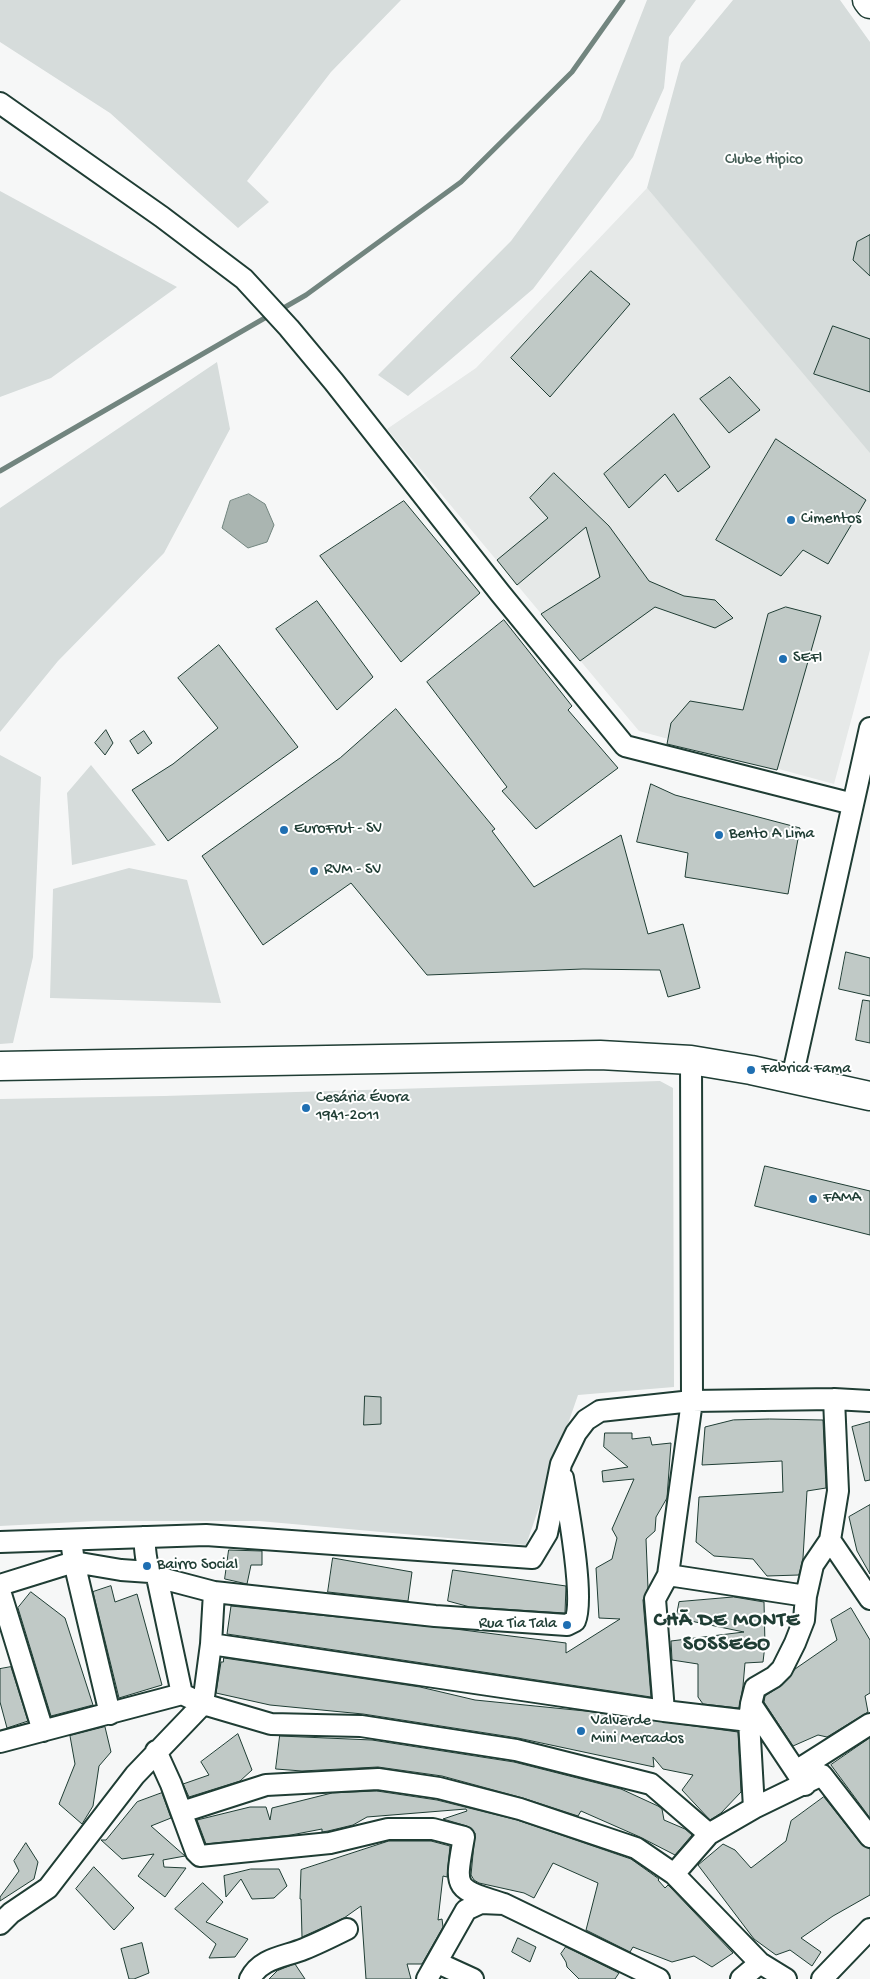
<!DOCTYPE html>
<html>
<head>
<meta charset="utf-8">
<style>
  body { margin:0 }
  canvas { display:block; background:#f6f7f7 }
</style>
</head>
<body>
<canvas width="870" height="1979"></canvas>
<script>
const context = document.querySelector('canvas').getContext('2d');
context.lineJoin = 'round';
function fill(path, color) { context.fillStyle = color; context.fill(path, 'evenodd'); }
function strokePath(path, color, width, dash) { context.strokeStyle = color; context.lineWidth = width; context.lineCap = dash ? 'butt' : 'round'; context.setLineDash(dash || []); context.stroke(path); }
function drawText(font, color, halo, rows, align = 'center') {
  context.font = font + ' "Gochi Hand",sans-serif'; context.lineWidth = 4; context.setLineDash([]); context.textBaseline = 'middle'; context.strokeStyle = halo; context.fillStyle = color; for (const [text, x, y, turn = 0] of rows) {
    context.save(); context.translate(x, y); context.rotate((+turn || 0) * Math.PI / 180); context.textAlign = isNaN(turn) ? turn : align; if (halo) context.strokeText(text, 0, 0); context.fillText(text, 0, 0); context.restore();
  }
}
fill(new Path2D(`
  M647,188L870,450V650L834,784L639,731L387,429L476,368Z`), '#e6e9e8');
fill(new Path2D(`
  M0,0H401L331,72L247,181L269,202L238,228L110,113L0,42Z
  M647,0H696L669,37L664,88L633,157L533,289L408,396L378,375L511,241L600,120Z
  M733,0H840L870,42V453L647,188L681,63Z
  M0,191L177,287L51,378L0,397Z
  M217,362L230,429L164,553L58,661L0,732V508Z
  M0,755L41,777L33,957L13,1043L0,1044Z
  M91,765L156,845L72,865L67,793Z
  M129,868L187,880L221,1003L50,998L53,889Z
  M660,1081L673,1088L674,1387L578,1395L526,1545L259,1521H96L0,1526V1099L164,1096Z`), '#d6dcdb');
const water = new Path2D(`
  M249,494L265,504L274,525L267,542L248,548L222,528L230,501Z`);
fill(water, '#aab5b1');
strokePath(water, '#72857f', 1);
strokePath(new Path2D(`
  M280,310L306,295L461,182L572,72L623,0
  M0,471L270,315`), '#72857f', 5);
const building = new Path2D(`
  M870,235V276L853,260L857,242Z
  M591,271L630,304L550,397L511,358Z
  M833,326L870,339V392L814,374Z
  M730,377L760,410L729,433L700,399Z
  M674,414L710,467L678,492L665,474L629,508L604,474Z
  M776,439L866,500L828,564L803,550L781,576L716,540Z
  M554,473L609,526L649,581L684,596L715,600L733,618L715,628L655,607L580,661L541,614L600,577L586,527L517,585L497,560L548,518L530,498Z
  M404,501L480,593L401,662L320,556Z
  M317,601L373,677L337,710L276,629Z
  M786,607L821,616L777,770L667,744L671,723L690,701L743,710L768,614Z
  M504,620L572,706L568,710L618,768L536,829L502,791L507,787L427,682Z
  M219,645L298,747L168,841L132,790L173,764L218,728L178,678Z
  M396,709L495,829L492,831L534,887L621,835L648,934L683,924L700,988L668,997L660,970L583,969L427,975L351,883L263,945L202,856L340,758Z
  M106,730L113,743L105,755L95,743Z
  M144,731L152,743L138,754L130,741Z
  M651,784L675,795L800,828L788,894L685,877L688,853L637,842Z
  M846,952L870,958V996L839,989Z
  M863,1000L870,1001V1043L856,1040Z
  M765,1166L870,1191V1235L755,1206Z
  M365,1396L381,1397V1424L364,1425Z
  M770,1419L823,1420L826,1488L807,1491L803,1558L799,1575L767,1576L753,1559L714,1556L696,1542L699,1497L783,1492L782,1461L702,1465L705,1427L733,1420Z
  M870,1422V1480L865,1481L852,1427Z
  M605,1433H632V1439L650,1437L652,1445L671,1443L667,1498L656,1517L655,1531L646,1539L648,1588L643,1600L651,1697L227,1634L231,1606L455,1629L566,1643V1653L620,1619L599,1618L596,1568L612,1559L617,1538L612,1529L634,1479L603,1482L602,1471L628,1467L604,1447Z
  M870,1505V1574L857,1551L849,1517Z
  M229,1550L262,1551V1565H251L247,1584L225,1579Z
  M333,1558L412,1572L408,1601L328,1592Z
  M453,1570L566,1586L565,1613L470,1607L448,1601Z
  M111,1586L115,1602L137,1594L162,1685L119,1698L93,1592Z
  M31,1592L65,1618L93,1705L51,1716L18,1608Z
  M734,1597L764,1602L765,1645L763,1662L745,1663L743,1686L739,1708L703,1704L698,1697V1664L672,1660L671,1641L744,1632L676,1618L679,1602Z
  M851,1608L870,1640V1693L865,1696L868,1712L827,1737L818,1735L793,1746L764,1702L765,1696L782,1685L795,1669L837,1640L831,1620Z
  M224,1658L420,1687L475,1700L585,1711L738,1732L741,1792L721,1813L710,1820L682,1790L693,1775L663,1769L653,1757L654,1767L518,1738L363,1714L270,1705L216,1693L221,1662H223Z
  M11,1667L28,1721L7,1728L0,1702V1669Z
  M105,1727L111,1752L99,1766L93,1806L82,1824L59,1804L75,1764L70,1736Z
  M238,1734L252,1770L240,1781L189,1797L183,1784L209,1775L201,1762Z
  M280,1736L372,1740L514,1762L621,1789L658,1806L662,1809L664,1820L685,1829L692,1835L675,1855L640,1837L581,1811L578,1816L523,1798L442,1776L378,1767L302,1771L276,1769Z
  M870,1738V1818L831,1765Z
  M377,1791L437,1800L517,1820L631,1859L659,1879L658,1880L665,1888L668,1885L671,1888L733,1953L712,1967L694,1956L672,1962L633,1947L630,1952L586,1930L598,1883L553,1863L534,1898L524,1893L479,1883L474,1880L471,1875L475,1833L467,1826L443,1819L467,1811L466,1809L367,1817L353,1825L328,1831L322,1832V1829L291,1835L206,1844L197,1820L250,1807H266L270,1820L272,1808L332,1793Z
  M162,1793L171,1818L151,1826L185,1856L163,1860L164,1867L186,1868L165,1897L138,1876L154,1854L122,1859L101,1840H106L137,1802Z
  M824,1797L861,1844L870,1849V1895L833,1916L801,1938L821,1952L812,1966L790,1950L776,1955L754,1939L698,1865L723,1844L735,1850L751,1868L786,1841L791,1821Z
  M389,1841H431L450,1846L447,1877L443,1876L438,1920L442,1919L443,1927L422,1964H407L411,1979H366L361,1906L344,1918L302,1937L301,1899H300L301,1870Z
  M26,1843L38,1862L34,1879L0,1901V1897L19,1871L14,1861Z
  M94,1867L134,1908L114,1930L76,1889Z
  M251,1869H279L287,1886L274,1898L252,1899L241,1879L226,1897L224,1876Z
  M203,1883L223,1902L206,1922L248,1939L235,1957L209,1958L216,1944L175,1909Z
  M518,1938L536,1947L530,1962L512,1952Z
  M142,1943L149,1973L134,1979H129L121,1949Z
  M566,1947L619,1973L615,1979H579L567,1967L566,1962L561,1954Z
  M295,1964L305,1979H269L277,1971Z`);
fill(building, '#c0c9c6');
strokePath(building, '#1f3d34', 1);
const minor = new Path2D(`
  M0,103L162,217L244,279L289,328L334,382L500,593L625,746L853,804
  M792,1078L870,728
  M834,1399L838,1491L830,1540L870,1599
  M144,1537C146,1553 144,1567 157,1577L214,1592L435,1616L567,1625L575,1621C585,1598 568,1508 563,1478
  M71,1540L74,1562L110,1714
  M0,1542L206,1535L532,1558L547,1533L561,1464L576,1433L586,1420L600,1411L692,1401L834,1399L870,1401
  M668,1575L806,1596
  M157,1577L182,1694
  M0,1585L74,1562L121,1570L150,1572
  M0,1591L43,1731
  M211,1644L664,1711L749,1721L754,1808
  M751,1704L805,1785
  M664,1711L655,1599L668,1575L692,1401L691,1060
  M749,1721L751,1704L755,1688L774,1677L782,1669L795,1643L804,1620L806,1596L813,1565L830,1540
  M0,1742L182,1694L203,1704L211,1644L214,1592
  M156,1751L171,1784L196,1852L200,1856L330,1843L388,1829H433L464,1837C455,1889 452,1888 504,1904
  M796,1771L870,1724
  M182,1812L266,1785L378,1779L439,1788L520,1809L636,1848L674,1874L760,1963L786,1979
  M674,1874L709,1834L754,1808L822,1775L870,1837
  M0,1924L11,1913L48,1888L135,1775L203,1704L271,1724L361,1726L516,1750L651,1784L709,1834
  M438,1963L473,1979
  M250,1979C260,1958 284,1957 304,1949C319,1943 333,1936 347,1929
  M427,1979L466,1910L481,1903L504,1904L659,1979
  M741,1979L760,1963
  M822,1979L870,1929`);
const secondary = new Path2D(`
  M0,1066L600,1055L691,1060L751,1070L870,1096`);
const primary = new Path2D(`
  M867,0L870,4`);
strokePath(minor, '#1f3d34', 24);
strokePath(secondary, '#1f3d34', 31);
strokePath(primary, '#1f3d34', 31);
strokePath(minor, '#fff', 20);
strokePath(secondary, '#fff', 28);
strokePath(primary, '#fff', 28);
for (const [x, y, r, color] of [
  [791,520,5,"#1f6fb2"],
  [783,659,5,"#1f6fb2"],
  [284,830,5,"#1f6fb2"],
  [719,835,5,"#1f6fb2"],
  [314,871,5,"#1f6fb2"],
  [751,1070,5,"#1f6fb2"],
  [306,1108,5,"#1f6fb2"],
  [813,1199,5,"#1f6fb2"],
  [147,1566,5,"#1f6fb2"],
  [567,1625,5,"#1f6fb2"],
  [581,1731,5,"#1f6fb2"]
]) { const dot = new Path2D(); dot.arc(x, y, r, 0, 2 * Math.PI); context.fillStyle = color; context.fill(dot); strokePath(dot, '#fff', 2); }
drawText('16px', '#445d55', '#fff', [
  ["Clube Hipico",764,161]
]);
drawText('16px', '#1f3d34', '#fff', [
  ["Cimentos",801,520],
  ["SEFI",793,659],
  ["EuroFrut - SV",294,830],
  ["Bento A Lima",729,835],
  ["RVM - SV",324,871],
  ["Fabrica Fama",761,1070],
  ["Cesária Évora",316,1099],
  ["1941-2011",316,1117],
  ["FAMA",823,1199],
  ["Bairro Social",157,1566],
  ["Rua Tia Tala",557,1625,"right"],
  ["Valverde",591,1722],
  ["Mini Mercados",591,1740]
], 'left');
context.letterSpacing = '1px';
drawText('bold 21px', '#1f3d34', '#fff', [
  ["CHÃ DE MONTE",727,1622],
  ["SOSSEGO",727,1646]
]);
context.letterSpacing = '0px';
</script>
</body>
</html>
